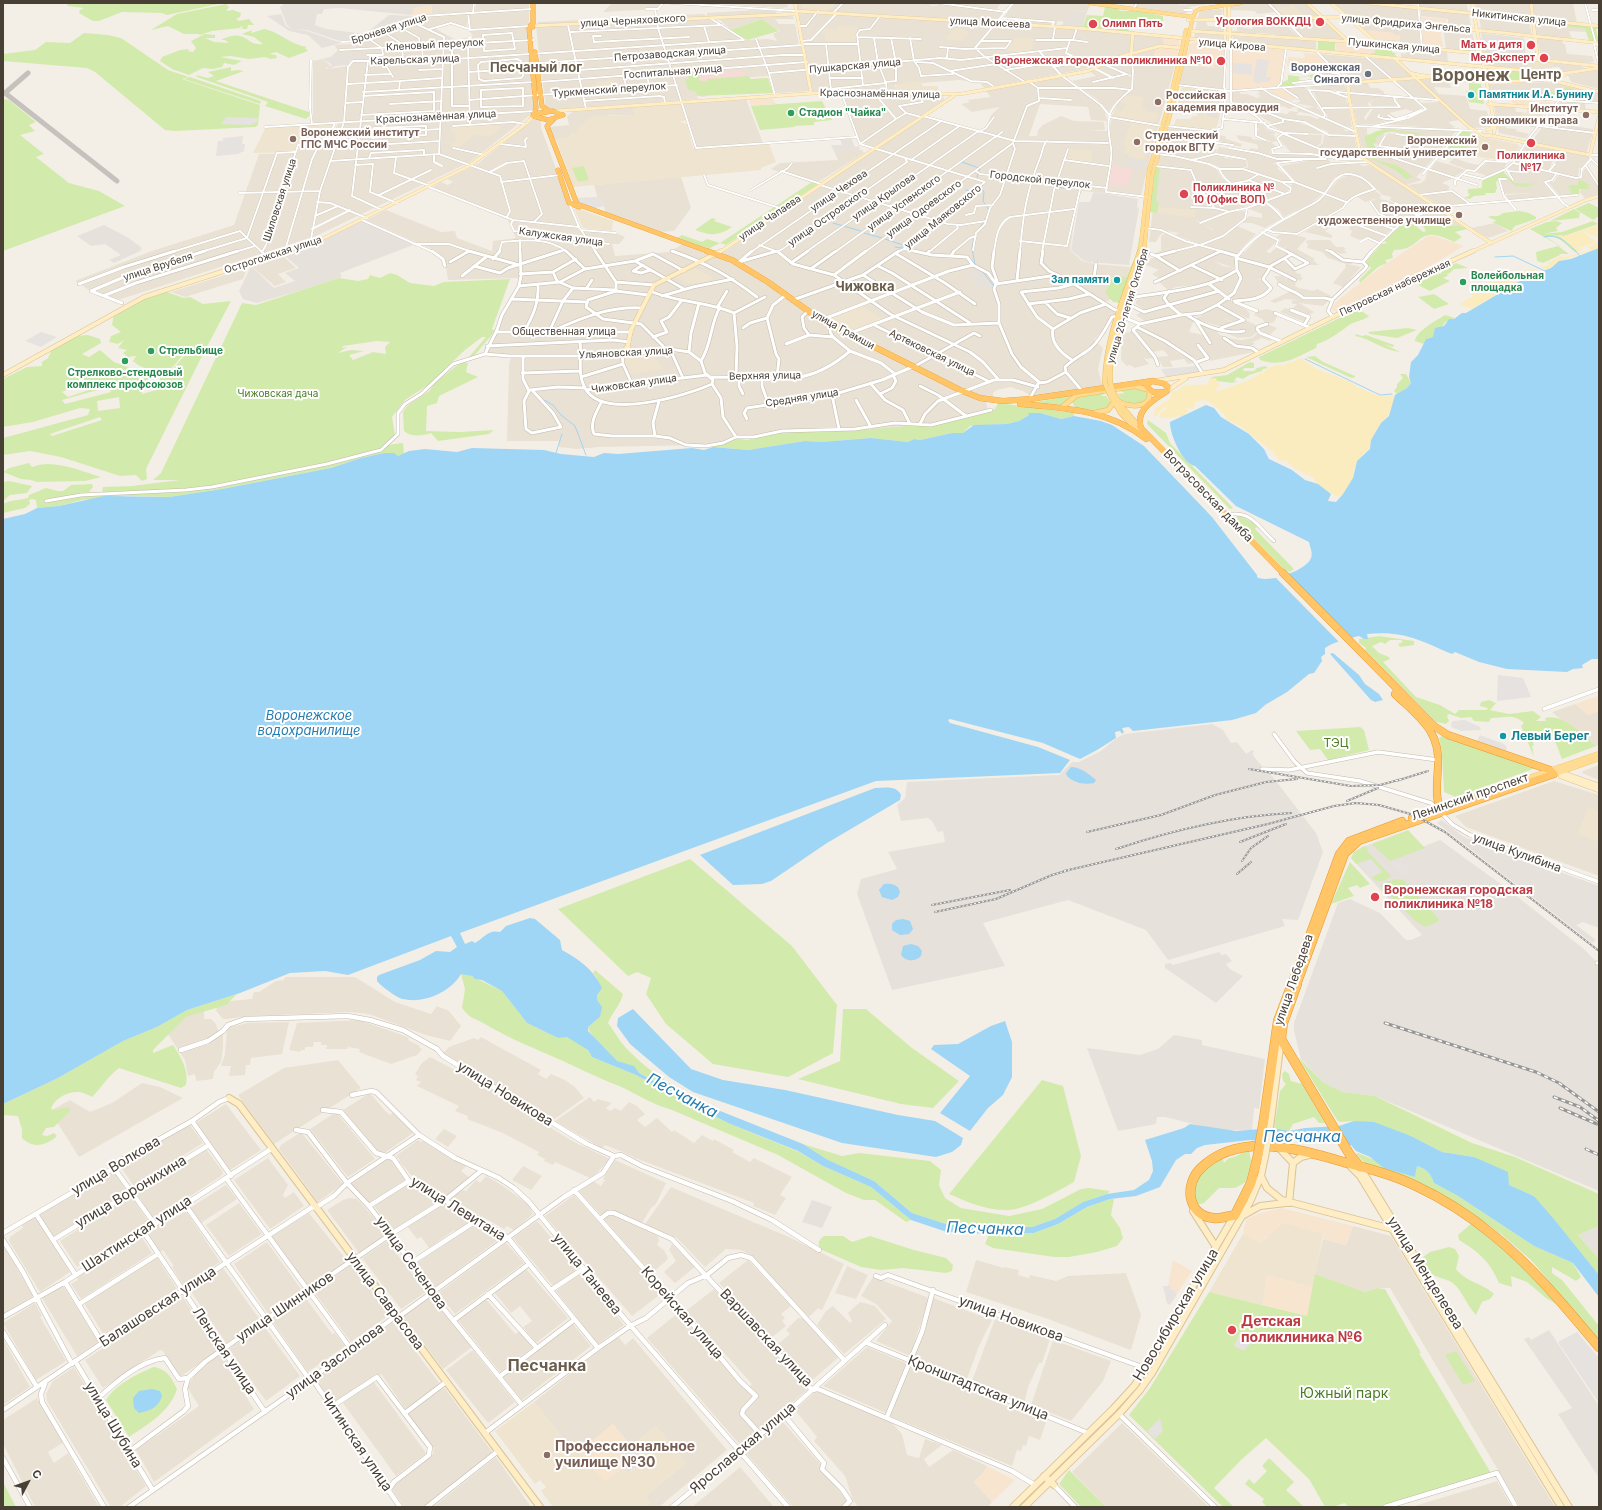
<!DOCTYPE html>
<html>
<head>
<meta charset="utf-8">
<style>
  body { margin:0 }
  #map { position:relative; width:1602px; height:1510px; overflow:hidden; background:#f4efe6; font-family:Inter,sans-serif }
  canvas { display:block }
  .frame { position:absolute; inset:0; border:4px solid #483f35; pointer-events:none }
  .north { position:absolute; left:8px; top:1462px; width:40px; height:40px; -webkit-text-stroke:3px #fff; paint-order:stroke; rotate:49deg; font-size:11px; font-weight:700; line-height:16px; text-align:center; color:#483f35 }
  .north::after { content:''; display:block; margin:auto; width:14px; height:18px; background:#483f35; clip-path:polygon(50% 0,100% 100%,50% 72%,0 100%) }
</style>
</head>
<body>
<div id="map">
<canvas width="1602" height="1510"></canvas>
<div class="frame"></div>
<div class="north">С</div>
</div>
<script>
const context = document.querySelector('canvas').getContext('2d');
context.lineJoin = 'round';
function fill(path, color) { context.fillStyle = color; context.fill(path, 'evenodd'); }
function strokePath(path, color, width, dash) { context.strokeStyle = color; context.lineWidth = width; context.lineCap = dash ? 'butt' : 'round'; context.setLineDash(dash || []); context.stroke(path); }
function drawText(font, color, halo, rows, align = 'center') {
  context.font = font + ' Inter,sans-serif'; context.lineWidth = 4; context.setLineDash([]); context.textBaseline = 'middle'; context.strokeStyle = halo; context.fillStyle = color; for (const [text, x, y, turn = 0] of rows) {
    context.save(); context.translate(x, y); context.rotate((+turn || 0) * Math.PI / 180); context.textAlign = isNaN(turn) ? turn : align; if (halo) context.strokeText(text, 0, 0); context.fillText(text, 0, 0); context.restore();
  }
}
fill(new Path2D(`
  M440,3H473L472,12L432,14V8H437Z
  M476,3H529V26L470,29L469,13H475Z
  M612,3H664L658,9L603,12Z
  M708,3H787L788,7L781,8Z
  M795,3H921L933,6L939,5L941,3H1001L995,11L1002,13L996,22L839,12L798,11Z
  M1015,3H1076L1090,5L1087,12L1070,11L1065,22L1058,21L1056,25L1000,22Z
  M1138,3H1178L1179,5L1207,3L1209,4L1189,7L1186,14L1136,7Z
  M1246,3H1267L1276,12L1257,14L1255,11L1231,10L1230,5Z
  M1269,3H1306L1348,41L1304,39Z
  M1332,3H1364L1417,8L1419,23L1347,16Z
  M1419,3H1467L1468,12L1419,8Z
  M1475,3H1530L1531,19L1477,13Z
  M1532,3H1573L1577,23L1533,19Z
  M1221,9L1223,10L1221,18L1197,20L1200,11Z
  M1421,9L1469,14L1471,29L1448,27V19L1421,16Z
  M757,10L777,11L776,14L709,17L745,40L768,39L777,41L773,34L780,31L762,19L731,30L719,19L792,15L794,19H775L779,24H795L799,44L780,46L804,45L798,12L1060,28L1164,37L1163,47L1154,55L1177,58L1151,153L1141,196L1082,191L1077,202L1070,250L1082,261L1095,264L1130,267L1126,277L1113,276L1105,292L1112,299L1105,302L1117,310L1115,316L1094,340L1103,348L1098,369L1103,388L1032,397L1023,391L1010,387L997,390L993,393V396L976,395L824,318L771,280L743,263L721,254L925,116L979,132L986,128L991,115L1000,107L972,112L961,104L970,102L967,100L991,97L986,91L1002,87L1006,90L1003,87L1061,77L1100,105L1105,112L1107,121L1091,120L1088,107L1040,104L1029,136H1037L1038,130L1043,125L1061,116L1074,121L1104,122L1105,130L1088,131H1109L1112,116L1118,101L1126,96L1128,92L1116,101L1108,112L1098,100L1072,81L1096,76L1089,71L1104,65L1131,77V89L1129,92L1133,89L1134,76L1101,63L1085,69L984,88L980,83L960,80L895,85V91H813L776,93L770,76L691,81L698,99L551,110L546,108L539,54L536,26L538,22L703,14L707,16V13Z
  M467,13V26H460L452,22L434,28L456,40L473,36L469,30L527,27L535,109L534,110L314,124L313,122V61L322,59L331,66L325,68L327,69L349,66L351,60H386L385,56L368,57L359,55L332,56L338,50L334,45L351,44L369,38L422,17Z
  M1479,15L1491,17L1489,20L1495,21L1494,17L1529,20L1532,35L1481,30Z
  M1350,18L1419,24L1420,47L1378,43L1375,40H1396L1400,43V36L1365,31Z
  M1534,20L1568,24L1569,27L1585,29L1586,32L1569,31L1572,39L1535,36Z
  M1239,21L1243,23V28L1253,29L1250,23L1245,24L1243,21H1281L1298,36H1275L1274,34L1256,33V35L1232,34V31H1237V25H1232V22Z
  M1197,22H1206L1208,26L1223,27V33L1195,31Z
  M1443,27L1472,31L1476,52L1446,49Z
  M1195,33L1224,35L1223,41L1194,38Z
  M1233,36L1316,41V49L1232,42Z
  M1537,37L1562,40L1563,44H1565L1567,54L1592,56L1594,62L1586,63L1541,58Z
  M1434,50L1447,52L1448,63L1401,59V53L1406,54V52L1434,55Z
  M1320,54L1366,58L1390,79L1349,82L1345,78H1355L1348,74L1337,72Z
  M1485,55L1528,60L1529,69L1490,66L1486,64Z
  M1369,58L1393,60L1413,77L1392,79Z
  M1552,63L1581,66L1585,68L1563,72L1559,67H1553Z
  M1184,65L1213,68L1214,65H1225L1224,89L1179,85Z
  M1597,70L1599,71V89L1571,82L1568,75Z
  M1322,72L1339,75L1346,82L1329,83L1324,78L1317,79L1313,76L1322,75Z
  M1419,78L1449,80L1451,88L1434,87L1439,94L1466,96L1470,109L1487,111L1491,127L1472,128L1434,95Z
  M1414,79L1437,99L1413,97L1393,81Z
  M1557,82L1599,93L1598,103L1490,94L1488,84Z
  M1367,83L1371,88H1378L1384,92V94L1350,92L1348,84Z
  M1344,84L1347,91L1311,89L1310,87Z
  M1305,87L1314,100L1318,107H1316L1320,110L1324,116L1305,108L1315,107L1295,103L1300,102V100L1284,88Z
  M1261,88L1273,97L1297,106L1289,109L1283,106L1275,109L1280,113L1287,114L1290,111L1298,112L1297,109L1300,108L1316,115L1299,112L1296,115L1310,116L1317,119L1322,117L1345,129L1344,130L1345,131H1352L1354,135L1328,134L1327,131L1315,127L1327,134L1286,133L1271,125L1284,122L1285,120L1307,125L1302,121L1282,118L1232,101V91L1238,90L1241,94H1247L1257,98L1261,96L1256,94L1260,93L1256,89Z
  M1313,91L1329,92L1344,98L1334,92L1346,93V100L1349,106L1319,107L1317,101L1318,100Z
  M1352,93L1378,95V97L1368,103L1369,107L1353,106L1349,94Z
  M843,94L943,95L944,100L872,148L859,140Z
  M1380,95L1393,96V99L1398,106H1372L1370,103Z
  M1394,97H1410L1422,108L1414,112L1406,109L1389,113L1396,118L1376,124L1357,125L1353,107L1371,108L1364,117L1365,121L1373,109L1400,107Z
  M746,99L763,143L697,148L683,103Z
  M1561,101L1585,103L1586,111L1556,108Z
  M1211,102L1221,103L1219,119L1206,117L1208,105L1207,104Z
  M1440,102L1460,120L1448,122L1455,127L1450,129L1381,124L1403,121L1428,109L1421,103Z
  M1494,105L1515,107L1516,112H1522V120L1532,121V124L1496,119Z
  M632,107L635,115H610L578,133L571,134V137L553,140L549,127L569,125L567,116L574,111Z
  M1247,108L1270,114L1282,119V122L1273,124Z
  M1322,108H1349L1352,127L1343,126L1342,124L1326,118L1328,117L1326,113Z
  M534,112L470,162L316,236L118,300L91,291L75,281L152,251L234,225L259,154L297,153L301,145L327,143L338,123Z
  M1551,116L1574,121L1573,126L1593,129V132L1544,125Z
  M534,119L541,120V128L579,231L616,233L625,237L619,244H612L615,256L669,252L683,244L722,258L752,274L819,322L986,401L988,412L925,427L802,436L730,438L721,442L705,445L600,447L576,449L559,447V441H507L509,364L511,357L482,355L518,284L519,278L448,280L445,260L436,251L366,220L386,210L441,232L455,231L457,238L492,251L493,241L516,238L508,220L433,187L441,182L448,185L453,182L447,179L476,165Z
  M1496,121H1503L1506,128L1517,129L1516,131L1529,134L1526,138H1523L1499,133Z
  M1257,123H1262L1267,130L1274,132L1276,133L1274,134H1269L1274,135L1277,141L1272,142L1256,135L1259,128H1257Z
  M1543,126L1593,133L1586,154L1530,144Z
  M1169,127L1197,131L1193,135L1204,139L1194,144H1186L1178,149L1191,153L1217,149L1215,154L1205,157L1181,159L1215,167L1222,178L1236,190L1252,195L1263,201L1228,211L1221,209L1226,211L1200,222L1194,220L1212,229L1210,231L1213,229L1202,224L1231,212L1246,211L1245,217L1223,235L1200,244L1175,235L1179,233L1166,231L1160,235L1156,242H1149L1159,157Z
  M1380,127L1452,130L1456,131L1448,141L1381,130Z
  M1357,128H1367V134L1372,135L1376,132L1384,134L1378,145L1372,144L1368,150L1425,169L1416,177L1422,180L1406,185L1364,158Z
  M1388,133L1447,142L1438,153L1381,146Z
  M1209,134L1225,136L1226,139L1242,144L1241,147L1204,138Z
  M1287,134L1322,135L1321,143L1316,147Z
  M1236,135L1252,137V139L1271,142L1277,147L1270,150V153L1275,154L1301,153L1326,157L1332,164L1359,163L1362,166L1369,165L1433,205L1427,207L1430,209L1417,214L1390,200L1391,197L1383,195L1365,179L1357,175H1349L1363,179L1374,189H1369L1356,195L1374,190L1381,195L1380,199L1390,201L1416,215L1400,222L1378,212L1371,202L1376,198L1365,202L1355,195L1347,201L1330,195L1343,201L1345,205L1296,234L1280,231L1273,232L1268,230L1324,197L1338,180L1348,175L1335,177L1324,192L1315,190L1297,183L1282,166L1316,159L1276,158L1249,150L1250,148L1258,149V146L1256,144L1239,140Z
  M1285,135L1327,152L1331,157L1309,152L1291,153L1279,138Z
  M1324,135L1354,136L1358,154L1333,156L1329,151L1318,147L1323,143Z
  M1527,145L1589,156V159L1582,168H1579L1578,177H1573L1551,171L1559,155H1555L1549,170L1515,162Z
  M1219,147L1260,154L1269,158L1297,159L1299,162L1273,163L1278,166V169L1292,180L1289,183L1245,169L1248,167L1247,159L1237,156L1216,153Z
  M1377,147L1432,153L1437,154L1425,168L1375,151Z
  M856,149L862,150L864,153L815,184L771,169L780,163L838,160L834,151Z
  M1218,154L1225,158L1246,160L1247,167L1226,169L1196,159Z
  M1454,158L1469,163L1479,165L1472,171L1449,163Z
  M1490,160L1507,163L1504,169L1489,177L1476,172Z
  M1436,161L1451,165L1465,170L1454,177L1430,170Z
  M1514,163L1556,173L1553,180H1545L1556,196L1507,200L1506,195L1534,193L1505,194L1501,185L1498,183L1499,179L1514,180L1509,174V168Z
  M1244,169L1257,174L1246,180L1232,183L1223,176L1222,170Z
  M1584,169L1587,170L1599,188V194L1585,198L1579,192L1582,186H1570V195L1560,196L1548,182H1554L1559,174L1582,179Z
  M1428,170L1453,178L1442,183L1449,186V189L1446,191L1421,194L1408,185L1421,183L1425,180Z
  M1259,175L1280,182L1290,189L1284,194L1250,180Z
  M681,177L691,208L674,231L659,232L606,214L602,200H598L594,185Z
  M1250,182L1280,193L1282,194L1264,199L1256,194L1242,190L1232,184Z
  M1292,183L1323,193L1313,202L1284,217L1278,209L1264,201L1289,193L1292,190L1291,187Z
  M1452,191L1469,203L1440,206L1423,195Z
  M1262,203L1276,210L1281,219L1265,228L1252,223H1242L1249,216L1262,218V214L1249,209Z
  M1438,209L1449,216L1460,225L1453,226L1445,222L1436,225L1420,216Z
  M1327,218L1334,222L1331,224L1332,226L1325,231L1333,236L1331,238L1305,232Z
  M1364,221L1372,222L1392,229L1386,234L1360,225L1359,223Z
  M1352,222L1358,223L1357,226L1385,236L1378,242L1368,237L1360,240L1350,236L1352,231L1349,229Z
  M1495,223L1508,231L1488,238L1471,228Z
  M1237,226L1256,234L1235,255L1204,245L1226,236Z
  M1283,232L1307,238L1297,249L1315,259L1312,262L1314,261L1319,265H1305L1310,261L1284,249L1288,245L1284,248L1278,246L1281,239L1276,237Z
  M1166,233L1195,244L1155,256L1152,254L1161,251V236Z
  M1262,233L1277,241L1266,252L1270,253L1277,247L1291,254L1284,256L1282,260H1277L1269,266L1239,258Z
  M1310,240H1330L1336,247H1343L1346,248L1344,250L1347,253L1340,254L1333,251L1341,259L1353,262L1352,264H1348L1361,267L1343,287L1333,283L1346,267L1345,266L1346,264L1328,258L1322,252L1307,248L1308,244L1305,241Z
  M1201,245L1218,251L1179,269L1158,256Z
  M1221,251L1235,258L1234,268L1214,261L1223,266L1234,268L1221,279L1192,265Z
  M282,255L296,268L278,274L286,282L275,286L250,265Z
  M1156,257L1177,270L1159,278L1152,274L1159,270L1146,265L1148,260Z
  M1238,259L1268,268L1262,279H1257L1262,280L1271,289L1263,296L1236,301L1230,298L1236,293L1242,275L1239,270Z
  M1282,261L1296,271L1295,272L1302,275L1300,277L1303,278L1300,281L1270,267Z
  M1192,266L1220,280L1196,285L1176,287L1168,290L1158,281Z
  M244,269L246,271L243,279L185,297L171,292Z
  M1235,273H1237L1239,278L1234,289L1227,296L1211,285L1228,278Z
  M1274,276H1282L1286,279H1291L1296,283L1295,286L1299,288L1314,291L1317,289L1331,296L1329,298L1322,296L1319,298L1329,300L1323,306L1299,303L1314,312L1308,316L1305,322L1280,312L1285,308L1291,310L1297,304H1293L1291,301L1296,300L1286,299L1275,303L1270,301L1289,292L1280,285Z
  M1209,285L1217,291L1170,303H1168L1165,298L1169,293Z
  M1220,292L1226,297L1200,312L1182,313L1171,305Z
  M1161,294L1167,304L1145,310L1136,304V301L1139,299Z
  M1228,299L1247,310L1250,314L1249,319L1219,305Z
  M1168,306L1178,314L1146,322L1136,315L1141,312Z
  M1218,306L1245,318L1238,322H1234L1218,316L1232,322L1227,325L1233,323L1238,324L1245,320L1258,326L1257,332L1251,337L1238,338L1219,330L1222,327L1195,319Z
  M1267,309L1279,313L1274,322L1267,324L1277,328L1270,335L1267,334L1275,338L1270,341L1262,338L1253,342L1255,344L1249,347L1244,345H1236L1224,337L1240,340L1252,338L1258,333L1266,334L1263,333L1259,328L1267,324L1262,319L1254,315L1257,311Z
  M1184,315L1194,320L1189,332L1204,335L1210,344L1198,322L1214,326L1218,333L1234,345H1232L1233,347L1250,348L1254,352L1210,361L1207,355V358L1199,360L1140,327Z
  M1138,328L1163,341L1178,353L1196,362L1188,364L1184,359L1170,361L1173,367H1163L1157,357L1169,356L1163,350L1153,352L1150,350L1144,340L1134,330Z
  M1132,331L1142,341L1154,358L1146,359L1143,357L1149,364L1135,368L1130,365L1127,366L1121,360L1122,334Z
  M1575,704L1588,715L1599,711V745L1592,747L1552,712Z
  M1599,765V780L1582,773L1583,771Z
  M1554,781L1599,795V876L1466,827L1455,816Z
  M285,977H355L395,1002L431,1014L437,1006L449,1011L461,1026L450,1041L426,1035L369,1014L351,1012L250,1016L227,1019H223L216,1011L218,1002L252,999L254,992H259L276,981L284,980Z
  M204,1011V1019H211L216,1024L219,1033L223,1035V1048L221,1062L214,1072L213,1079L196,1081L195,1074L188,1076L185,1060L164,1028L186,1016Z
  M359,1020L402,1035L409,1038L408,1040L420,1046L419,1047L422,1049L417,1055L391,1064L359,1052L360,1049L348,1047L347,1049H326L327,1045H321V1042H314L313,1047H305V1050H301L300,1052L289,1050L297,1023Z
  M289,1022L282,1054L251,1058L250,1065H246L245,1075L229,1076L231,1066H221L225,1054L227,1028L247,1023Z
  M481,1037L541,1070L538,1074L546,1079L551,1074L565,1080L575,1087L584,1098L553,1120L443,1053L449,1047L474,1038L478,1040Z
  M430,1057L497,1092L496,1094L574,1142L610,1159L597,1173L590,1178L555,1162L553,1165L544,1161L545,1159L537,1155L539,1152L503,1133L467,1119L468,1116L455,1111L459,1106L417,1086L421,1082L416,1080L418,1076L415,1074L421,1064Z
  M338,1060L361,1088L274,1144L238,1095L284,1068Z
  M142,1083L160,1087L183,1098L79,1157L50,1111L70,1100L90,1112L112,1103Z
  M370,1093L386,1112L390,1115L393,1113L413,1133L386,1152L381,1153L377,1151L343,1110Z
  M590,1097L594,1102L598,1099L612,1103L606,1108L610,1111L615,1108L621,1111L629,1102L637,1106L645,1114L637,1120L645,1127L657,1118L672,1132L674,1130L694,1143L702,1135L713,1141L714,1139L734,1150L732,1152L750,1162L754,1158L792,1177L780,1195L786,1198L775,1215L753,1206L754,1203L635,1158L623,1152L605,1145L602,1148L555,1121Z
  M226,1104L261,1150L230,1170L196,1126L197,1122Z
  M336,1112L375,1159L348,1177L310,1129Z
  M190,1125L203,1143L134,1186L120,1166L128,1160L185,1127Z
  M444,1129L457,1136L448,1147L435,1139Z
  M301,1132L343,1184L318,1202L279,1149L281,1145Z
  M418,1140L421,1142L423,1140L466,1166L461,1171L470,1178L447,1196L411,1175L399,1161L400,1160L396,1156Z
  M206,1149L223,1172L221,1176L155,1219L152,1217L136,1192Z
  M268,1158L288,1185L283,1195L285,1198L294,1192L304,1206L270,1229L234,1180Z
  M390,1159L405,1180L369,1203L350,1185L386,1160Z
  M615,1160L666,1183L656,1204L651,1208L642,1223L610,1209L601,1215L579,1191L593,1181L601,1186L605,1180L603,1179Z
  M523,1166L542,1176L531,1190L512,1180Z
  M113,1170L127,1192L53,1237L39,1214Z
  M486,1176L503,1186L529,1205L533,1214L514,1230L507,1226L504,1229L449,1198L463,1190L466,1191L476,1180L480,1183Z
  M407,1184L438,1201L393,1230L374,1206Z
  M226,1185L237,1199L201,1223L190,1208Z
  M671,1187L791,1238L844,1264L822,1310L818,1308L809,1317L751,1255L741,1250L726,1249L705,1267L677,1238L645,1224Z
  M574,1195L662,1293L632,1316L545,1216Z
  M131,1196L148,1221L77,1267L60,1241Z
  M350,1198L357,1199L362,1204L387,1234L359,1253L327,1210L343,1200Z
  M239,1203L262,1234L229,1256L206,1225Z
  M443,1203L474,1219L473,1221L459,1230L453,1231L429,1248L421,1237L417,1239L407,1226Z
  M186,1211L220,1262L184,1286L172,1267L174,1266L163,1250L160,1252L148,1234L152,1232L150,1229L164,1220L166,1223Z
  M309,1213L348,1262L309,1289L271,1237Z
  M610,1214L658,1236L659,1241L657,1245L664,1250L668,1258L666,1261L652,1273L604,1219Z
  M35,1216L70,1272L40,1292L9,1241L10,1237L23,1228L21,1224Z
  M537,1221L578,1269L554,1287L513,1238Z
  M479,1222L499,1233L502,1237L433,1288L415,1264Z
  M1353,1226L1391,1236L1555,1507H1520L1390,1288H1377L1365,1292L1315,1274L1323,1239L1346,1245Z
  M141,1236L152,1253L81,1299L71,1284L78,1280L76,1277Z
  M387,1241L426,1292L401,1309L362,1258Z
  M267,1242L303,1292L269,1315L234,1264Z
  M506,1243L524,1263L455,1314L438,1293Z
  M3,1244L33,1296L3,1314Z
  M672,1244L695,1267L675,1283L664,1272L676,1261L669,1250Z
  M156,1256L177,1289L104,1335L84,1303Z
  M748,1260L791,1306L781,1314L785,1318L782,1321L786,1326L771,1338L719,1283Z
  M976,1260L1004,1268V1267L1019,1270L1018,1275L1029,1278L1030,1275L1056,1281L1068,1276L1126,1273L1141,1315L1131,1350L1045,1318L966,1292Z
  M352,1264L389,1315L351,1342L314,1292Z
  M847,1266L868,1275L856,1299L835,1293Z
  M223,1268L260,1320L226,1343L190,1290Z
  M526,1269L568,1318L536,1343L523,1327L532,1321L520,1306L511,1313L495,1293Z
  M581,1273L624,1325L598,1344L556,1291Z
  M873,1277L929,1298L910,1356L876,1341L892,1321L876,1304L861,1296Z
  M63,1285L98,1342L77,1356L42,1298Z
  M714,1289L807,1390L741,1446L647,1338L678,1313L746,1389L752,1384L686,1311Z
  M182,1296L219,1350L180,1377L163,1351L160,1350L103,1388L85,1360Z
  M430,1296L472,1347L443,1369L403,1316Z
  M305,1297L332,1334L335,1333L345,1346L308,1372L271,1319Z
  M485,1298L515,1334L520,1331L533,1347L500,1372L457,1319Z
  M933,1298L992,1320L979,1346L967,1379L913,1358L927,1325L925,1324Z
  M860,1302L875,1306L886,1319L844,1354L817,1325L826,1311L833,1306L850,1323L852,1321L848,1313Z
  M35,1303L42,1316L40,1317L66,1361L36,1380L3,1323Z
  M798,1318L804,1319L839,1357L810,1382L777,1345L790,1334L786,1330Z
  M995,1319L1050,1339L1042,1363H1039L1028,1387L1025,1401L972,1381Z
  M393,1322L440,1384L406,1410L382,1375L377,1374L337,1402H329L320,1388L318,1378L320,1373Z
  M573,1324L591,1346L522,1400L503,1377Z
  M263,1325L300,1376L266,1401L229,1349Z
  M618,1336L625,1345L633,1338L727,1450L659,1507H644L650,1502L646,1496L686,1463L656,1426L631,1446L613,1424L576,1454L534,1402Z
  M3,1339L30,1387L3,1405Z
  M1053,1340L1111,1361L1103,1381L1071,1421L1031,1405Z
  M867,1347L906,1363L886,1413L823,1386Z
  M473,1350L515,1402L488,1423L446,1370Z
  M221,1353L229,1365L227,1367L254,1409L154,1482L136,1450L199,1406L187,1387L198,1370Z
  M74,1367L146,1486L120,1507H111L47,1401L46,1394L53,1381Z
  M910,1367L1046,1422L1040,1440L1029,1436L1026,1446L1023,1445L1021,1451L1017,1450L1012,1466L890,1416Z
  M373,1381L426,1453L396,1476L343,1403Z
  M443,1386L493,1453L425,1507H404L391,1488L433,1454L434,1448L407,1413Z
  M816,1391L891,1422L902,1434L907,1455L919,1458L925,1439L942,1445L924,1459L929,1467L953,1450L987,1466L984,1472L974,1482L992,1502L988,1507H858L853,1500L845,1476L814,1441L817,1437L795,1410Z
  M37,1398L64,1442L48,1452L54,1463L68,1453L99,1507H35L3,1444V1420Z
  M782,1421L822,1466L820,1469L848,1501L841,1507H793L745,1452Z
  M1122,1423L1177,1476L1209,1507H1106L1072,1472Z
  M496,1457L531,1507H433Z
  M740,1467L774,1507H692L726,1479Z
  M1497,1481L1512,1507H1411L1491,1483Z`), '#e9e1d4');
fill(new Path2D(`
  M432,5V14L411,15L412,10L414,8Z
  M1421,17L1446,19L1447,26L1422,23Z
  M1421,25L1440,27L1443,47L1423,46Z
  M1371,30L1394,33L1395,35L1400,36V43H1396V40H1375L1365,31Z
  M1164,37L1180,38L1177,58L1154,56L1155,49L1163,47Z
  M1196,42L1225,44V65H1215L1213,68L1184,65L1190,43Z
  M1335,42L1374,46L1375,53L1371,55L1337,52Z
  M1231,44L1286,50L1281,84L1278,86L1230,91Z
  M1304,53L1316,54L1333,69L1311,65L1310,73L1309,74L1307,69L1287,66L1288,57L1305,58Z
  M1265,88H1282L1297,99L1290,101L1273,94Z
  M772,98L776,104L751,106L749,99Z
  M1511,98L1538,102H1550L1552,103L1549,108L1520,105L1512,103Z
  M1428,236H1435L1464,246L1420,272L1337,312L1331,309L1337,301L1377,270Z
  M1598,696L1599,711L1588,715L1575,704Z
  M1282,1208L1353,1226L1346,1245L1323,1239V1234L1266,1237L1259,1243L1243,1234L1246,1219L1260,1213Z
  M1173,1260L1192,1271L1170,1305L1167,1303L1163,1286H1168Z
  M1267,1275L1313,1287L1307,1316L1263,1305Z
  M613,1424L631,1446L621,1454L628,1463L605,1481L578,1452Z
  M987,1466L1015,1480L992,1502L974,1482L984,1472Z`), '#f7e5d0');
fill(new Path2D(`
  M285,3H440L437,8H432V6L430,5L414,8L411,15L340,8L324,9L322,14H317L315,25L326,29L365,34L389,15L418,16L351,42L344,40L340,41L307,30L294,29L307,31L341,43L322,48L308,35L289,31L267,16L281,14L286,26L293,29L287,25L280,7Z
  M1070,11L1087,12L1083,27L1062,25Z
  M1481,33L1524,38L1526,57L1483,52V42H1482Z
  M359,54L367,57L385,56V60H350L349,65L336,66L329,69L326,67L332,66L331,64L322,59L337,55Z
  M851,138L855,147L859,146L860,149L834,151L831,145H842L840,139Z
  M1129,157L1145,160L1143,169L1124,167Z
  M1095,192L1138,199L1137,207L1139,208L1129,265L1088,262L1083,260L1071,250L1079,202H1090L1093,193Z
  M364,220L413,245L340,273L342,277L305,289L257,303L243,299L239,291L251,266L274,288L295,281L285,273L299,268L284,255L314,244Z
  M104,225L127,237L142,248L140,251L114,263L109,260L121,255L105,244L91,246L77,236Z
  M981,271L991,287L979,289L969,273Z
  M1212,724L1223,730L1231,743L1237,742L1246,754L1252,750L1254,752L1252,753L1255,758L1262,766L1261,767L1266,773L1269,772L1316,833L1323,852L1298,920L1282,919L1285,926L1168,960L1146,930L1068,900L983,923L1005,966L892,990L857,894L861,879L897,869L888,852L945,842L943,831L938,832L932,821L928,818L901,821L897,805L905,798L907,782L1059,775L1072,762H1079L1101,751L1118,737L1125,734Z
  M1442,820L1464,837L1599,886V928L1583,922L1576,925L1596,940L1592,943L1437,823Z
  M1407,831L1422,847L1440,840L1509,890L1585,950L1599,965V1191L1375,1096L1343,1092L1324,1083L1301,1059L1294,1031V1023L1338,903L1350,899L1380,913L1406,940H1411L1422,935L1351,858L1354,852L1362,847Z
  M1219,952L1222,955L1226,954L1232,961L1226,964L1230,969L1243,976L1216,1003L1165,968V964L1170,963L1173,965Z
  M1174,1035L1202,1040V1045L1265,1059L1259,1109L1254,1108L1252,1130H1218L1165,1117H1157L1156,1124L1118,1131L1087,1048L1140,1055L1158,1049Z
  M812,1200L832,1207L822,1228L802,1222Z
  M1599,1226V1259L1578,1235Z
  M1549,1330L1599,1406V1486L1597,1475L1558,1414L1572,1408L1524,1339L1529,1337L1531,1340Z
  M631,1446L643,1461L628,1473L624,1467L628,1463L621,1454Z`), '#e6e1db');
fill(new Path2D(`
  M801,3H826L835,4L831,9L825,11L802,9Z
  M1293,5L1303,15H1296L1297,17L1286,18L1275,8Z
  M838,26L858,27L855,42L825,41V35L822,32L826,28L836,29Z
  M958,28L970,32L962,41L945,39L952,30H956Z
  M1015,37L1034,39L1032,47L1033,49L1020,53L1004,50Z
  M1528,60L1552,62L1553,66L1552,68H1545V71H1543L1529,69V65L1519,64L1528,63Z
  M614,80V87L591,91L590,86L596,85L595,82Z
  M922,81V86H938V91L894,90L897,84Z
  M1182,87L1222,92L1220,103L1211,102V104H1206L1208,105L1206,117L1219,119L1216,129L1210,130L1174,126L1176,119H1191L1192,116H1197L1198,107L1178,105Z
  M1127,95L1145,97L1142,106L1145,107V111L1159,113L1156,122L1140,121L1112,115L1114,110L1122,111L1126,104L1117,102Z
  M681,104L686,120L680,122L687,124L693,148L769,144L776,162L761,168V170L573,187L556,139L571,137L570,133H578L577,128L592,116L635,115L632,107Z
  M1527,108L1547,110L1537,123L1522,120V112L1527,113Z
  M1131,122L1156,127L1145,159L1137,160L1135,157H1129V154L1124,153L1126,147L1123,146Z
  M334,124L325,142L297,143L294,152L253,153L266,127Z
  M498,124V126L502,127L490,137L475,134L458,148L452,147L451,143L455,142V134L452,133L451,127Z
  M1463,133L1517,144L1520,147L1513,158L1505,161L1447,152Z
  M1070,149L1092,151V164L1067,160Z
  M1158,207L1196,210L1195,218L1157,213Z
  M576,208L613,221L612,231L583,228L574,209Z
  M695,268L714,278L708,282L690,284L675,277Z
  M861,305L884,320L853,332L827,319Z
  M652,351L662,369L630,374L623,357Z
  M1588,807L1599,811V842L1578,834Z
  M1284,1223L1323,1234L1313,1287L1267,1275L1263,1305L1209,1292L1243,1234L1260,1243Z
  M534,1402L576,1454L578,1452L605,1481L624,1467L629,1473L643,1461L631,1446L656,1426L686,1463L646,1496L650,1502L644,1507H553L541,1491L546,1487L540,1480L535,1484L495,1431Z`), '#eee4cf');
fill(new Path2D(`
  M719,69H727L728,72L743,70L745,76L751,79L768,78L703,97L697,96L695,91L688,90L685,79H689L688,76L720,72Z
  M1111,166L1133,168L1130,175L1134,176L1129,178L1128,186L1110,184Z`), '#f6dbd9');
fill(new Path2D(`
  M66,3H223L167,15L162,13L122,12L99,21H93L79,13L80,10L84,8L68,6Z
  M226,4L229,7L226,11L233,10L241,13L240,17L236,19L239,21L249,19L254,25H248L247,29H240L243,28L241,26L240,28L212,31L200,35L199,34H184L168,26L151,30L177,14Z
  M1105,7L1117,8L1121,11H1138L1163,16V24L1131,23L1128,32L1083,27L1087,15L1103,16Z
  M762,19L779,31L747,40L731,30Z
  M1568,24L1599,27V29H1596L1599,42L1589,41L1585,29L1568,27Z
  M264,29C280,32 291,45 307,47L305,48L308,51L289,58L276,52L269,54L276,55L277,58L271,59L264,57L249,59L231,56L220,57L242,61L234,65L224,63L222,67L213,69L203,68L189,75L172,69L160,61L162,57L180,50L189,49L188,51L193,52L196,48L191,41L205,34L215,35V38H205L214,42L229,43L225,40H221C248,27 245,47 263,44L254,37L242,34L252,30L251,33Z
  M84,33L108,35L121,38L168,70L189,77L182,79L260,105L258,125L256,127L175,131L165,130L95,72L87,68L3,61V54L35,50L46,42L70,43Z
  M1318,41L1335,42V51L1318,50Z
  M1354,43L1392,47V52L1397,54H1395L1396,57L1371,55L1372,53H1375L1374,46L1361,45V47H1355Z
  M231,67V71L238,70L244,71L216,81L309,112V116L306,119L265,106L268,102L197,77L196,75L208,78L214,76L208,72Z
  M1487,67L1549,73L1551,79L1489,80Z
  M1322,72L1320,75L1314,76L1317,79H1313L1309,76L1298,78L1301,81L1293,83L1297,87L1281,86L1283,82L1288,80V75L1302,77Z
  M704,74L699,77L700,81H707V79L748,76L751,79L768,78L773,93L697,96L695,91L688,90L685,79H689L688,76Z
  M190,77L261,101L260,104L184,79Z
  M1469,83L1481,84L1484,104L1469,102L1466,91H1469Z
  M1566,87L1590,94L1591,98L1579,92L1571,93L1570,100L1547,99L1550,96L1549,92L1560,93Z
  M3,99L9,100L36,122L29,125L35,131L20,135L44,154L36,157L69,183L99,191L125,206L3,251Z
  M822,101L832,120L814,122V125L794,126L795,127L760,130L751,106Z
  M1389,129L1424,134C1405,138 1394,123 1375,139L1377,141L1373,143L1376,148L1371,153C1375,163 1387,162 1396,165C1400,166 1412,176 1413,177L1406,179L1397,171L1368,157C1367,149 1367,144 1364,137L1377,131Z
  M1464,131L1477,134L1462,155L1444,153L1460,133Z
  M584,166L589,180L578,182L572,168Z
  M1155,167L1160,168L1156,201L1159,202L1157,213L1150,212Z
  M1503,171L1514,183L1537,184L1528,185L1529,187C1516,186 1516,188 1508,179H1499L1496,182L1497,188L1495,193H1485L1486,195L1474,196L1470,199L1464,198L1470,195L1468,193V189L1482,188V181Z
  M1581,180L1590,185L1586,186L1591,189H1579V194L1570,195L1569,193H1571L1569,190H1571L1568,186H1570L1569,185H1578V181Z
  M812,182L818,184L726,245L720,243L708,249L677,238L682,235L702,242L707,239L720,243Z
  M1589,203L1599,208V216L1593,220L1575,209Z
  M1574,209L1580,213L1579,218L1550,221Z
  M1520,211L1529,213L1536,217V219L1515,226L1511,231L1492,222L1497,221L1488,217C1494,214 1496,219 1503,213Z
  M712,218L716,219L714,221L732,227C718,236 711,236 695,230Z
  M1429,218L1439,224L1445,222L1453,226L1459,225L1467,229L1455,232L1462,237L1454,242C1447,239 1437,234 1429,235C1416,237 1416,250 1394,250L1392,254L1393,258L1385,260L1387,263L1378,267L1360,283L1359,280L1371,268L1366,262L1381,244L1388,243L1385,242V239L1405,222L1415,225L1423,232L1426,231L1423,226L1428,222L1424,219Z
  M1557,221L1562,223L1556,228L1558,231L1543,234L1562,232L1593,221L1598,224L1564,236L1558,235L1578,252H1575C1566,246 1558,233 1546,237L1567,250L1530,229L1547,222Z
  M1140,234L1138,251L1120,303L1113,302L1105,292L1113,276L1126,277L1136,255Z
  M1558,246L1569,254H1559L1560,255L1543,263L1537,261L1536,252Z
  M1456,263L1468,268L1454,269L1450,273L1446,274L1449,275L1443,278L1450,281L1430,291L1418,285L1420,284L1414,283L1438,272L1440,273L1429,278L1442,273L1440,271Z
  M390,273L397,275L410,283L434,286L444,282L510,279L492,329L495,331L474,356L469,357L486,337H482L465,350L428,385L405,400L392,417L395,435L386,443L387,445L403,443L404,454L398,456L384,453L361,458L331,468L222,489L169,497L128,496L82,500L59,506L37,508L36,500L32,499L29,500L30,504L25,508L3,513V504C9,500 21,500 28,498L29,495L46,488L58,491H63L71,485L92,484L93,487L89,492L80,493L102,492L103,487L132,486L180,480H153L161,473L242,303L256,305L339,278L358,281L368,279L370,275L380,278ZM377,341L390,342L385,347L386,354L373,352L353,360L349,355L364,351L351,350L338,353L347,347L342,348L343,346Z
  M164,291L184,298L190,297L203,304L231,301L200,360L146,469L147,479L142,481L136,475L120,476L61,457L30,451L3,455V438L88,415L90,409L80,408L33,422L3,427V379L27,367L42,366V362L48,358L52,349L77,336L88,335L100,339L101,343L82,354L89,357L100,350L114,362L151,376L141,387L142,394L160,389V378L154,375L163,369L172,370L184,356L173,348L182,356L171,369C155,368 147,373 133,361L136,356L128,357L123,353L127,350L118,348L124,340L118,344L109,342L111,336L121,332L112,325L114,313L131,304ZM81,384L89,390L68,397L62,392ZM108,387L111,392L65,404L62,400ZM119,397L120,408L98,411L97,401ZM100,417L102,420L52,436L50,434Z
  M1434,294L1449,304L1434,309L1418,297Z
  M1358,309L1369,316C1363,321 1355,321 1349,325C1340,332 1328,341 1317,344L1316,348C1297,357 1281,368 1260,360L1259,357Z
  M1445,315L1455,318L1445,322C1443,328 1436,330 1433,337L1426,339L1424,344L1415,341C1416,331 1437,320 1445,315Z
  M1408,328L1417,330L1397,338L1370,334L1368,332Z
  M1356,334L1362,336L1366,335L1394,345L1393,347L1384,344L1400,352C1384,351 1370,338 1355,336Z
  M1315,356L1323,362L1355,376L1354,378L1349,377L1306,357Z
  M464,362L468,363L466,372L478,377L439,396L437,403L427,406L426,431L460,432L494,430L489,434L438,441L431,433C423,436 410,437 404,431L403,412L407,406L429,391L436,382L460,363Z
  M1250,362L1254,363V368H1244L1243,371H1254L1257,368L1265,366L1268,368L1263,369L1262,371L1249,375L1243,379L1237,377L1234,381H1238L1232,383L1217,381L1215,378L1210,379L1212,377L1227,375Z
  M1400,374H1406L1411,383L1407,388L1397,394L1394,391L1397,387V384L1403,378Z
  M1147,383L1145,387L1072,395L1061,406L1036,403L1037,402L1062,397L1066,395Z
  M1134,387L1147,390L1149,395L1141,404L1123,403L1118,394L1125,393L1117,390Z
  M1104,392L1105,393L1101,396H1106L1112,404C1105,417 1086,410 1075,408L1072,402L1075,397Z
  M998,403L1075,413L1074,416L1061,419L1040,413L1029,415L1019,421L1007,424L970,426L963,433H952L920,440L914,439L908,442L871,438L821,442L805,441L748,450L713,447L735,438L747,440L775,432H827L903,427L912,425L931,426L995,409Z
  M1148,420L1166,433L1170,443L1233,508L1230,509L1147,424Z
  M29,463L32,467C53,458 81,471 101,477L85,481L37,482L31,480L21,479L3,472L9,468Z
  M9,481L32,486L27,493L10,495L3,501V482Z
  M1238,515L1258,525L1255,529L1294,569L1290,572L1284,569L1239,523L1237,517Z
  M1379,636L1414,641V645L1400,647L1398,644L1403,642L1401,640H1390L1385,644L1381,642L1372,646L1379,653L1389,657L1390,659L1383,662L1416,697L1440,705L1455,714L1459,710H1487L1488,708L1480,706L1481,702L1489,700L1496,703L1490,710L1509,714L1533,711L1541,717L1536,721H1546L1545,718C1563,713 1583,735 1596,746L1562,759C1557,747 1555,734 1542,732C1537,731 1533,731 1530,734L1534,745L1532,746L1534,757L1521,726L1524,723C1513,713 1504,718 1491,718L1489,722L1474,721L1471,717L1461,718L1449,714L1447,716L1449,721L1446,724L1436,722L1365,650L1366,648L1359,643V639Z
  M1360,727L1364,730L1369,750L1328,760L1320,749L1310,750L1296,731Z
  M1442,736H1444L1536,768L1456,797L1444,792L1442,752L1439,738Z
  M1408,830L1425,848L1390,861L1372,844Z
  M1365,846L1368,849L1367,851L1391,876C1385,881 1377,884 1372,877L1382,871L1371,859L1356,864L1351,858L1354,852Z
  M690,859L792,946L837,1005L833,1053L788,1077L713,1064L666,1024L646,994L651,978L637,972L628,976L558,909Z
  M1350,862L1370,884L1360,888L1357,885L1348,888L1354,896L1331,904Z
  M1395,879L1403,880L1438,918L1439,921L1426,927L1415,921L1381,886V885Z
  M595,970L623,994C621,1004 612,1013 608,1023C615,1032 621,1044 630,1052C659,1081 695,1099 731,1116L685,1097L639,1073C633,1064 626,1066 617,1061C610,1056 589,1035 588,1027L600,1017L596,995L597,978L593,973Z
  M465,973L502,991L527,1023L558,1038L567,1036L588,1050L592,1057L636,1075L728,1123L799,1152L823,1166L871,1187L911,1220L906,1222L875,1200H864L846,1193L778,1155L672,1110C653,1105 637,1094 619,1086C595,1077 573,1065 549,1055C526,1045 505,1036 483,1023C472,1017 471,1019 462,1008L465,989L461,974Z
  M237,994L226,1005L186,1017L153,1050V1053L173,1045C181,1057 189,1070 186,1085L181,1088L119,1068C108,1076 102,1087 92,1097C89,1095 84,1093 80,1092C68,1091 54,1098 51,1109L54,1110L68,1107L71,1110L54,1127L46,1128L42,1135L47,1136L54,1133L57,1136C46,1146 33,1149 22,1138V1130L18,1116L3,1115V1104L58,1078L123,1041L157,1027L187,1010Z
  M843,1009H866L912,1048L959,1081L933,1108L901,1104L798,1079L840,1061Z
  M1298,1057L1324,1083L1343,1092L1375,1096L1472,1143L1515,1157L1599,1194V1226L1578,1235L1599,1259V1275L1534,1196L1509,1185L1474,1157L1442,1152L1411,1136L1354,1121L1340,1122L1337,1120Z
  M1285,1071L1289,1074L1291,1081L1302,1084L1325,1123H1319L1314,1117L1293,1124L1289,1131L1274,1128L1280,1091L1286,1084L1283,1081L1282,1074Z
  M1042,1080L1063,1086L1081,1156L1074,1182C1058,1191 1027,1209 1009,1210C988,1211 967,1202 949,1194Z
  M803,1144L842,1156L859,1153L930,1161L941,1170L939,1185L945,1198L961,1208L1009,1216L1042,1209L1081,1189L1089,1188L1110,1191L1107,1194L1083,1202L1055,1219L1032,1227L949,1225L912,1213L874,1181L828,1160Z
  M1249,1151L1251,1161L1246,1182L1235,1188H1219L1204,1203L1196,1205C1190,1174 1198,1172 1222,1156L1224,1163L1229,1158C1236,1158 1241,1152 1249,1151Z
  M1358,1153L1415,1177L1417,1166C1427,1169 1431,1174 1434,1183L1458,1196L1534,1246L1573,1263L1581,1277L1576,1281L1552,1267V1273L1562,1280L1599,1326V1339L1531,1260L1501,1234L1476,1216L1366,1164L1356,1154Z
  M1110,1199H1114L1111,1215L1120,1228L1123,1238L1117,1246L1097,1252L1069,1257H1054L993,1248L985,1244L989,1234L1034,1233L1058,1224L1087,1207Z
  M1472,1223L1507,1250L1558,1305L1546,1298L1527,1282L1511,1276L1512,1287L1499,1283C1490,1262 1479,1252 1459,1240L1458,1235Z
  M824,1236H843L852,1242L870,1236L914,1250L946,1258L953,1265L952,1271L946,1273L903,1268L881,1270L861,1267L820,1249C818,1243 818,1240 824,1236Z
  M1449,1247L1455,1249L1459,1256L1456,1269C1467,1283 1483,1283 1494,1294L1490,1299L1482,1302L1476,1315C1468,1307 1464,1295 1456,1286C1446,1274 1427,1283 1423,1257L1430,1252Z
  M1315,1274L1365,1292L1377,1288L1385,1289L1421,1353H1419L1491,1473L1380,1507H1348L1345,1503L1332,1507H1325L1309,1479L1266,1438L1241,1460L1214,1488L1234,1507H1223L1129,1415L1150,1388L1209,1292L1307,1316Z
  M1456,1351L1475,1381L1463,1385L1445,1355Z
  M154,1367C168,1370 171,1377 177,1389C170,1412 148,1424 129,1437L106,1400C116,1384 137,1374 154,1367Z
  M1269,1458L1294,1482L1286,1490L1304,1507H1267L1262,1502L1264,1499L1245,1484L1249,1479L1254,1484L1267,1471L1262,1466Z
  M1069,1470L1106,1507H1081L1059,1484Z
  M3,1482L16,1507H3Z`), '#d2ebac');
fill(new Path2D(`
  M1599,225L1597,231L1599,238L1583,231L1596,242L1583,247H1580L1579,248L1582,250L1578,252L1561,237L1551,235L1564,236Z
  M1599,242V248L1594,250L1559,261L1548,270L1539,267L1549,265L1547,263L1560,256L1563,257L1591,250L1587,247Z
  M1533,269L1535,273L1513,285L1509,282V287L1472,309L1459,304L1473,296L1471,294L1491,285L1489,283L1498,278L1501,279L1521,271L1523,272Z
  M1301,358L1315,368L1349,381L1359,388L1381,396L1395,395L1390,416L1381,423L1371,440L1370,449L1363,454L1354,469L1353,478L1343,494L1339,496H1336L1320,487L1312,477L1295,469L1287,461L1279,460L1274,453L1240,426L1225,419L1226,416C1223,413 1208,400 1204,400C1202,400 1198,402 1195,402L1194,409L1185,408L1188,411L1185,416L1162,418L1160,416V413L1167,409L1164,407L1155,417L1154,416L1155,408L1170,399L1172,391H1177C1186,380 1198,388 1209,383L1207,380L1215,378L1220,385L1215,391H1219L1247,381L1275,365H1284Z`), '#fbecc0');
fill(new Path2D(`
  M1257,59L1269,60L1266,77H1271L1270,81L1256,83L1253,80Z
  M1233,63L1252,64V75L1233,73Z
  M226,117L258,118L257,122L250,125L221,124Z
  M243,136L242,144H245L244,151L238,154L216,156L218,141H223V138Z
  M597,197L599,200H602L604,206L592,209L578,203L576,198Z
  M41,332L57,337L41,347L25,341Z
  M1197,366L1201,372L1166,377L1161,369Z
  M1498,675L1523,678L1531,697L1497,701Z
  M1465,720L1480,727L1481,730L1461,731L1451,727L1452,721Z
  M1480,735L1504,744L1507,748L1506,751L1477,741Z
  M1371,859L1382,872L1372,877L1359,863Z
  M1398,859L1411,872L1402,875L1389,862Z
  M1163,1286H1171L1169,1289L1175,1291L1176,1296L1170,1305L1167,1303Z
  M1577,1332L1599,1358V1403L1558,1342Z
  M1240,1333L1252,1341L1244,1351L1234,1346Z
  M1160,1418L1163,1431L1155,1439L1147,1431Z`), '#e5e2df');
fill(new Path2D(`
  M1599,248V659H1592L1582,665L1583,668L1573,669L1567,672L1507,669L1479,662L1455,652L1452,654C1421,641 1404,630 1367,634L1368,639H1364L1359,636C1347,639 1336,641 1325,648V654L1321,657L1322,661L1314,673L1309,674L1287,692L1265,705L1256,713L1232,720L1133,731L1129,727L1122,728L1124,732L1122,734L1120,731L1115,732L1116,738L1097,750L1080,759L1043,743L950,719L948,720L950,723L1038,747L1070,760L1060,773L876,781L460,933L465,944L472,941L475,943C484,938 488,929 500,932L506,926L530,918L535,919L560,940L562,950C580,960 593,969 602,988L597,995V1000L602,1007L600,1017L588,1027V1031L617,1061L634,1066L639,1073L685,1097L803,1144L828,1160L874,1181L912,1213L949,1225L1032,1227L1055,1219L1083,1202L1107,1194L1134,1190L1149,1180L1153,1171L1152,1161L1145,1140L1184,1128L1190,1124L1236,1131L1274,1128L1289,1131L1305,1128L1339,1126L1354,1121L1374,1122L1411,1136L1442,1152L1474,1157L1508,1172L1509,1185L1534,1196L1553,1218L1599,1275V1297L1573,1263L1534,1246L1458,1196L1434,1183C1431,1174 1427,1169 1417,1166L1415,1177L1384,1168L1370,1157L1356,1151L1351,1145L1292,1137L1274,1142L1250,1140L1205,1145L1197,1148L1191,1154H1185L1176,1160L1160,1187L1136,1196L1110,1199L1087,1207L1058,1224L1034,1233L993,1234L947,1232L911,1220L871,1187L823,1166L798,1151L728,1123L636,1075L592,1057L588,1050L567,1037L558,1038L527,1023L502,991L482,980L475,979L472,976L461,974C451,992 423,1004 403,999C397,998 381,986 377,981V977L379,975L420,960L436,951L450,952L457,947L451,936L348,975L325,971L290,973L240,993L187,1010L157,1027L123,1041L58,1078L3,1104V519L25,514L37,508L59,506L104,496L169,497L222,489L331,468L361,458L384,453H394L398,456L409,451L425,449L457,452L472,448L544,450L561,454L594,457L604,453L618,454L692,448L704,450L713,447L748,450L805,441L821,442L871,438L908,442L914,439L920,440L952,433H963L974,425L1007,424L1019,421L1029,415L1028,413H1040L1061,419L1074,416L1101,421L1112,425L1144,446L1212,517L1257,575V577C1267,584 1304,571 1310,560C1314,554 1310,548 1309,542L1236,506L1195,466C1182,463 1170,435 1170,422L1206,405L1214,408L1221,417L1249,434L1264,449L1269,459L1292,470L1305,480L1318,484L1331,494L1328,501L1336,502L1343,494L1353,478L1357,461L1370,449L1371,440L1381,423L1389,416L1395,395L1407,388L1411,383L1409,377L1411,362L1418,355L1426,339L1433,337L1435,328L1444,326L1449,319H1454L1462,313H1466L1525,278L1551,268L1559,261L1571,259Z
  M1333,653L1359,675L1365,684L1379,694L1383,700L1375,702L1371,700L1330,654Z
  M1071,767C1080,767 1089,774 1096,780L1094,783C1084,785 1074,783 1067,776L1066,773Z
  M875,788C885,788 896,785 901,795L900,800L827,843L771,881L762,884L733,885L700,855Z
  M884,884C891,883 898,884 900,892L898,897L892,900L882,897L879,890Z
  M903,919L910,921L913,929L909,934L900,935L892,930V924L896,920Z
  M911,944L918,946L922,951L921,956C915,962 906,962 901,955L903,946Z
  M633,1009L691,1069L723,1080L785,1090L898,1115L935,1121L963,1138L961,1145L952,1152L936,1157L842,1143L693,1092L669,1077L630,1044L617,1026L618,1018Z
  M1005,1021L1012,1042V1077L1003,1095L988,1108L970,1131L940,1113L970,1076L931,1049L934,1045L958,1044L991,1026Z
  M152,1389L160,1391L162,1396C158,1408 151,1410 139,1413L134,1408L133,1398L139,1391Z`), '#9fd5f5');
fill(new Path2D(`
  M1285,572L1349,640L1340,643L1274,576Z`), '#f4efe6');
strokePath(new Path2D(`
  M962,162L979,168
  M979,171L980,169
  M977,178L978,173
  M984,184L981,187L984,192L983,201L989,210
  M1055,187L1064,188
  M966,190L972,191
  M976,190L982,191
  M833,223L861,231
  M864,233L882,238
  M975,236L987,216
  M1544,237C1560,233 1570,245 1580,256
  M974,238L972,248L975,265
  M885,239L903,245L901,248
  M895,247L901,248
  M1495,257L1513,256L1545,271
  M982,271L993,285
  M1305,359L1380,395L1392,394
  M544,400L553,405L561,415L575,426L586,455
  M556,453L562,434`), '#9fd5f5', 1);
strokePath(new Path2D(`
  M3,92L5,93L28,73
  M5,93L117,181`), '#c5c2be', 5);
const streetFar3 = new Path2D(`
  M671,3L796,11
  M926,3H936
  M938,3L1006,12
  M1013,3L975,48L985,57L1025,82
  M1268,3L1304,39
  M1418,3L1422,48
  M1585,3L1596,44L1599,46
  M1134,8L1137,3
  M646,9H658L663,3
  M655,9L658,28L696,148L856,137
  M1184,10H1192
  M1592,10H1599
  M834,12L843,3
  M468,13L470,30L530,26
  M473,13L474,3
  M710,18L743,39
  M1002,18L1054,22L1052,26
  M410,21L444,37L439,154L500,176L510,211L507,217
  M396,25L419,38L420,46
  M568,25L586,109
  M704,26L709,42
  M798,26H806L818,11
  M430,29L451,23L469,29
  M382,31L402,44L403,61
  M571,32L722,25
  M512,33L515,49L484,51L483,35Z
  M601,36H593L594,42L689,37
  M366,37L382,48L383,55H367
  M858,37L921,39
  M874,38L878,63L886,83L887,93
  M910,38L914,61L919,68L921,76L953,74
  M756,39L769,73L775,96
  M1053,39L1055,27
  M1036,40H1070
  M1073,40L1087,42
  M802,41L811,40L837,13
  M982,41H1011
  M342,42L356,41L423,16L532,9
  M452,44V106H469
  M802,44H858
  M826,44L831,90
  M1231,44V102L1256,116L1269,128L1284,133L1277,138L1282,146L1272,149L1273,153L1311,154L1340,159H1362
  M1596,44H1594L1598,61
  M422,46L423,61
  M940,47L964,49L1006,48L1011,41
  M340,50L534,40
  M1039,51L1061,75L1101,105L1110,116
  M1317,52L1334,69
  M1131,54L1133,71L1132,89C1106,109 1106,117 1111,148C1113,160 1107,180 1106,192L1148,197
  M1072,56L1066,53L1070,40H1073L1077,28
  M1366,57L1426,109L1408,118L1374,126
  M517,59L521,61L523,76L521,78L484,81L479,79L478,65L481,62Z
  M945,59L947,57L948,48
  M1047,59L1063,57
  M311,60L310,108L312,124
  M368,61L352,196L382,210
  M387,61L385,64L393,77
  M917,62L933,63L971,81L987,82L993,86
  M537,63L803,45
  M994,63L1046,57
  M1103,64L1126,74
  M1053,67L1079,62
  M1094,68L1113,78
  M419,70L442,69
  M1005,70L1049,63
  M1326,70L1327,72L1339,74L1348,83
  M950,71L996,64
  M469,72L533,68
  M539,73L783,55H805
  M769,73L940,58L961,60L1067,48
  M646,74L650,87
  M365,75L391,74
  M623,75L627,89
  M829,78H863
  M1028,81L1038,88
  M539,82L807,62
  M885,82L896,81V63L891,38
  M1093,82L1127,74
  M1293,83L1324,79L1330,84
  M348,84L400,81
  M863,85L857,34L860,30L870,29L880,16
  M1177,85L1230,91L1348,83
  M1278,86L1281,84L1286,49
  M523,88V106L481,107V90Z
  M1261,88L1272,95L1356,132
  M1283,88L1298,98
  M830,89L886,83
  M1308,89L1325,114L1324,118
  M399,90L400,81L442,78
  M1309,90L1329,91L1349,98
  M363,92L534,82
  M841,92L860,144L985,182L909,243L904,249L897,252
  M1337,92L1438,100
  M877,93L880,100L896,119L906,113L921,117
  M1486,95L1599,103
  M1039,98L1071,100
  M469,100L677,85
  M584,101L660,96L664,97L665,103
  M346,103L362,102
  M390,104L442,101
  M1245,107L1260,110L1283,119L1304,122L1329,135L1356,136
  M1323,108L1400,107L1395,101L1394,96
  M847,112L887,109
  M906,113L899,106L923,102L919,94
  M361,115L434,111V92L363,96
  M1379,115L1378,117C1393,123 1407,116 1421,110
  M1388,115L1394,119
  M923,116L1015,141L1108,143
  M1109,117L1162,126
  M1224,119L1265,123
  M1491,120L1595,133
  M1256,122V136L1265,140
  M470,125L468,44L469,38L471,37
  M424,126H426V135L372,138L374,128Z
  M453,126L513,122L525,124
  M1166,126L1212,131L1222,128L1226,91L1224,87L1226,44
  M1267,126L1283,122V119
  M1355,126L1481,131
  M265,127L536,111
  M979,132L986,128L994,117
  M1196,133L1194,135L1218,143L1233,145
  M1285,133L1308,134
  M359,134L440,129
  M1284,134L1327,152
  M1396,134L1450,142
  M1385,136L1379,146L1440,154
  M996,137L1002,132
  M500,144L526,147L525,140L527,138
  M860,144L896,119
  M357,146L439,141
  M453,148L485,155
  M1229,148L1258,153L1277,159H1326
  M1378,153L1477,185
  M1157,154L1173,156
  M434,155V162L442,166
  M1599,155H1590L1591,159L1599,166
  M1174,156L1209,164L1219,169H1243L1282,182H1294
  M396,157L394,173L430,186
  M369,158L371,153L424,150V155
  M911,160L958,127
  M1064,160L1108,166
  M1192,160L1216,154L1245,159
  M330,161L439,154
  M1277,163L1294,182L1346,202
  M1277,163L1302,160
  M1513,163L1576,178L1581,177L1582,169L1591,159
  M355,165L373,164L370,192L397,203
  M1154,166L1191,170L1199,189L1211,201L1214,208
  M1586,166L1599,186
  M1317,168L1331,164L1367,162
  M1219,169C1227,186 1241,188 1256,196C1267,202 1276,209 1283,219
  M781,171L821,184
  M976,171L980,174L1107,188
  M1507,171L1521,172
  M1549,171L1555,164
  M490,172L507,163L524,161L542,214L534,222
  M1557,173L1552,180L1545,182L1564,204L1569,207
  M1423,174L1461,131
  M1462,174L1483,179L1506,169
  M704,175L708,185L783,209
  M1506,179H1499L1504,196L1516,210
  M1248,180L1285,194
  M1513,180L1506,169L1513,163L1528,139L1559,100
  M501,182L560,175
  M1230,184L1247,181L1259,174
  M820,185L948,224L961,225L986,221
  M1455,185V181L1467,170L1475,171L1485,161L1506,162L1517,156
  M429,187L513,220L579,227
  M751,190L788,168L792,163
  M239,193L320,191
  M379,195L431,170
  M1419,195L1452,191L1470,204
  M1370,201L1379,214L1401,223
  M317,202L330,203L367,218
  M569,203L579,227L596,252
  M1395,203L1417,215
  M1191,207L1214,208L1227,211
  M966,215L974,213L976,206L993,205
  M315,216L338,206
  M362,220L433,252
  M513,220L511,224L514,231C546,232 577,241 609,244
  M1359,222L1360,226L1387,236
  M1200,223L1228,212L1247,208
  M1439,223L1453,217
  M1379,224L1394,229
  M1145,228L1161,230L1185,241L1224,252
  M312,229L350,210
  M1265,229L1273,232L1297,234L1343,208C1349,196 1363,193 1375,189
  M581,230L616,233
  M1261,232L1278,240L1276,246L1288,252
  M520,240V252
  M1020,241L1067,246L1081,185
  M1360,242L1368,238L1379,243
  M314,243L311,239L320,191L344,122L348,67L353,61H423L744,40
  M414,244H449L472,252
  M759,245L778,252
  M904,249L919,252
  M973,250L976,233L985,224L990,208L1000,195L1015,149L1013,143L1027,106L1039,101L1038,88H1114L1131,90
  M1326,250L1333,252
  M289,251L286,247L312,159L320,143
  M672,251L675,252
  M172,252L240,231L247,238L201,252
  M235,252L255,246
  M262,252L266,245L298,145L326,142L335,123
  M262,252L247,238L277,153L295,152
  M467,252L469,251
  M499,252L502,242C523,240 550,237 567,252
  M558,252L565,250
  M751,252L940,122
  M773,252L781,250L907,162L905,158
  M806,252L977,132
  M835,252L995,137
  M865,252L1013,143
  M929,252L958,228L957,226
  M953,252L970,238L976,236
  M994,252C996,239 997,224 1010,217L1074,209
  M1020,252C1023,215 1026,193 1040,158C1043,151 1042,146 1047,141
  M1042,252L1054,190L1068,149
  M1171,252L1203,244L1223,236L1245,219L1247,208L1290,192L1291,188L1282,182
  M1219,252L1221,251
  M1241,252C1256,235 1276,223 1296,213C1303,208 1314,205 1320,199C1329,191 1333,176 1346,174C1358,173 1368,181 1375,189
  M1371,252L1401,223L1437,207L1577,195`);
const streetFar2 = new Path2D(`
  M261,251L268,258
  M432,251L443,259L445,266
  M469,251L519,265
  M566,251L585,269
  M595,251L616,282V291
  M672,251C706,263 728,275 757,297
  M777,251L793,264L834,275L890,314L970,352L983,362L998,379
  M914,251L932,255L967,257L973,265L988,273L996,284
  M994,251L992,267L998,284
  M1043,251L1041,263L1049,271L1066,279L1115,310H1120
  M1220,251L1237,256
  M1330,251L1343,260L1363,262
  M895,253L945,283L975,304
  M927,254L929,251
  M1151,254L1156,256L1175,251
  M951,256L954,251
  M1156,256L1180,271
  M1236,258L1269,267L1295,280
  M493,259L500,251
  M576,259L553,272L557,281L573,288L615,290
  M1285,259L1295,269L1308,263L1286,251
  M635,261L684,289
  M450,262L469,251
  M739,262L752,251
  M739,262L777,251
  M1363,262L1372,251
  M791,263L808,251
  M643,265L633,271L641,273L650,270
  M1191,265L1222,280
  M474,266L500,273L508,268L561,251
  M878,266L892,273L970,323
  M1269,267L1292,254
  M812,268L836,251
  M520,274L553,272
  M834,275L866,251
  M863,275L922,312L954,325L999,323
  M462,276L486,257
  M1017,280L1020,251
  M616,282L654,285
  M1155,282L1221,251
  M79,284L124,267L175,251
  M996,284L994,289L999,304V323L1012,354L1021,367L1039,382L1029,400
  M996,284L1057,275
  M1209,284L1229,299
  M1279,284C1286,290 1300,293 1303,298H1325L1332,300
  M519,286L560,282L585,269L635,261L653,254L684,271
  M586,289L592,280
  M616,291L588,300L586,307L603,319L641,324L666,349
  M616,291L648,295
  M650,291C677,303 707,301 734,313
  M1169,291L1164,298L1169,305L1181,315
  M103,296L136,283L238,251
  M662,296L693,287L733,279
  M511,299L586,302
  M793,300L863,275L899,251
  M1234,301C1248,300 1262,300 1271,288L1263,279L1270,268
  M1045,302L1057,314L1070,318
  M1235,302L1257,311
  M122,303L91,291L131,274L205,251
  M1028,304L1069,299L1089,294
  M1126,304L1130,305L1135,297C1170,291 1207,290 1237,270
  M1130,305L1144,312L1219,291
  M1217,305L1244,320L1221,328
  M718,306L727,291
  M1291,310L1309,317L1304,325
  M808,311L802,317L804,328L809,335
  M1275,313L1311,328
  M1187,315C1202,325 1226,335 1244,331
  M1123,317L1140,324L1181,315L1201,313L1217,305L1234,293L1241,278L1237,270L1236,258L1242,251
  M1333,317L1328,311L1333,299L1365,269L1367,266L1363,262
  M821,320L949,271L973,265
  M1196,321L1210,343
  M1267,324L1258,327L1257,329L1260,333L1283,342
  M874,325L990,382
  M1138,326L1133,330L1155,357L1158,365
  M1137,327L1165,341L1194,360L1203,374
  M743,328L750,323L767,318
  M1053,329L1037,317L1021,292L1059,288L1094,278L1096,264
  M552,331C582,318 609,306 642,308
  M496,332H631
  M524,332C533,316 539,303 538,284
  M549,332L563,301L573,288
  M853,332L960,292
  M653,337L667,332L661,321L669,317L682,300
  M1224,338L1236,346L1252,348L1259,353
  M580,342C582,357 577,374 585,388C602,421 685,396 712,384
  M786,344L809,335L833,337
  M487,346L613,340L629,342
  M670,349L683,378
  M850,351L881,363L895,374
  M689,352L691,333L699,303
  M622,353L623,364L632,384
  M485,354L497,330L502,315L519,286L521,276L520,251
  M525,356L523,358V379L529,391L524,401L526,429L532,433L561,427L553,413L532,390
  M1072,360C1061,353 1050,343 1053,329L1080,313L1106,304
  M701,361C712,344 710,324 720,307
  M1197,362L1208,358L1198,345
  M917,365L974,333L980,336
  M1066,372L1083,392
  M522,373L580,371
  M581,377L623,364
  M711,377L795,378C816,375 834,365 850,351L833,337L830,332L831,326
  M736,377L737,346L734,313L765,297
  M739,377V386L743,394
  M762,377V386L768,403
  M777,377L779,359L776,354L767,318L773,305L786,295
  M870,383L885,400L903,410L910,424
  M1039,383L1047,382L1066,372L1065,367C1073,359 1082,355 1091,348C1100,340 1106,328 1112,317L1118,316
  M920,386L938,395L966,416
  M530,390L558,387L585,388
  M586,390L707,375
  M880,394L892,388L896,381L893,375
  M832,395L839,429
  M856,400L871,427
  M602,401C597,411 589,423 594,434L612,436H655L670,438L686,445L706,446L723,443L736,437H754L782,431L855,429L895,423L931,425L991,410
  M747,419L744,413L747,408L832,395L882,380L912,367
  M920,424L925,414L938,401L994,380H1013L1038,387
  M655,436L653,423L659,401
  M46,501L81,495L186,490L212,487L327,464L381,450L398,434V413L405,404L421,394L453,364L485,354L509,356H575L640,353L670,349L689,352L701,361L705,373L713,380L712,384L721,398L723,417L736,437
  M1226,515C1252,510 1257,526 1274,541`);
const streetFar1 = new Path2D(`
  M1544,709L1599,689
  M1274,734L1294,761L1307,773L1360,781L1431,803L1438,809
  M1262,769L1289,770L1378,752L1438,760
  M1441,813L1453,825L1470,835L1599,882
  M1597,963H1599`);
const street = new Path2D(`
  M181,1050L208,1041L223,1031L228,1025L245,1019L348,1016L370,1020L403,1030L437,1049L443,1056L587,1144L614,1156L621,1155L642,1166L732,1201L772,1220L819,1250
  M352,1095L371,1091L376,1092L419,1135L455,1158L499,1178L514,1188L529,1202L624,1318L788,1507
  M323,1110L341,1112L376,1153L393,1158L409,1181L479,1219L508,1238L598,1348
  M192,1121L231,1176
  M296,1130L308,1132L347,1183L369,1206L398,1244L431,1293L522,1405
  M114,1168L154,1223
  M226,1178L351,1349
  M574,1190L685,1315L740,1381L756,1396L743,1410L742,1414L760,1434
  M184,1203L309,1379
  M369,1206L409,1181
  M315,1208L334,1196L347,1183L419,1135
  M36,1214L75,1274
  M600,1219L608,1213H614L672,1239L812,1390L818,1389L1012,1471L1035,1485
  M143,1231L265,1412
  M3,1233L114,1168L122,1160L192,1121L219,1102L229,1098
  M3,1240L23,1272L72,1364
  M53,1240L209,1145
  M411,1263L479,1219
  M876,1276L881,1278L888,1275L1145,1368
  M65,1282L102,1343
  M551,1290L583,1269
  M488,1294L537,1348
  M79,1304L158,1254
  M3,1317L65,1282L271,1149
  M454,1320L529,1264
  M3,1332L37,1387
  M867,1343L1088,1433
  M75,1361L152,1489
  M311,1377L400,1507
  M499,1377L574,1320
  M188,1378L205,1362L236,1340L391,1234L444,1201L481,1171
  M46,1381L41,1394L42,1402L104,1507
  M97,1399C116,1382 139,1361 165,1358L179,1379L188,1378L185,1389L188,1406L184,1411L130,1451
  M331,1407L377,1377L430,1447L429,1455L394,1482L388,1491
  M3,1410L102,1343L314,1206
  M405,1413L446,1382
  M1119,1414L1215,1507
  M784,1415L824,1463L822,1469L842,1489L850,1501L844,1507
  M887,1417L922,1332L933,1290
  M485,1433L598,1348L630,1326L646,1318L688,1283L707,1275L728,1258L741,1255L751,1258L845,1361
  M3,1458L30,1507
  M1054,1485L1075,1507
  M129,1507L300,1387L396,1316L401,1315L564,1197L603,1173L614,1156
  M427,1507L498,1451
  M672,1507L784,1415L885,1325
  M1385,1507L1497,1473L1516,1507`);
const secondaryFar3 = new Path2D(`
  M795,3L811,93
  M1225,3V43
  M1307,3L1349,42
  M1331,3L1377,43
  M1368,3L1599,26
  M1472,3L1495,127L1494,133
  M1531,3L1538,60
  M1229,4L1230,43
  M796,11L1077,28L1560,74L1599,68
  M1188,20L1353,17L1599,43
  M530,26L796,14
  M1189,31L1386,44L1599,66
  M1131,54L1133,33
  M1395,59L1469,127L1483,135L1489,136
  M1410,73C1446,81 1483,82 1520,81C1536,80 1550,81 1565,75
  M1428,77L1348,83L1349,98L1361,157L1491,243
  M1554,81L1599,92
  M1488,104L1599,112
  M556,111L831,92L961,94L1088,71L1122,56L1160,46L1182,48
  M1487,130L1492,128V122
  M1487,135L1590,155L1599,117
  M283,252L318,241L469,166L527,123L533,116
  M720,252L955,95
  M1471,252L1586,200L1599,196`);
const secondaryFar2 = new Path2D(`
  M622,353L627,347
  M633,353L629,351L628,345L631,330L654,285L721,251
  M3,375L144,297L286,251
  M1155,381L1224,370L1396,286L1473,251
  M1167,391L1186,378`);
const secondaryFar1 = new Path2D(`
  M1559,772L1599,786
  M1561,776L1599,790`);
const secondary = new Path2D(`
  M229,1098L239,1104L540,1507
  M1271,1120L1281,1040
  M1280,1149L1293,1163L1289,1203
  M1293,1163L1301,1157L1309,1155
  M1349,1165L1360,1176L1561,1507
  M1360,1167L1569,1507
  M1261,1176L1267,1188L1282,1200L1392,1229
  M1193,1211L1216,1247
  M1244,1215L1260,1206L1286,1203
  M1044,1476L1054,1485
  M1013,1507L1113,1409L1135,1385L1234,1216
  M1024,1507L1119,1414L1140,1390L1152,1373L1250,1202L1261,1176L1265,1157`);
const primaryFar2 = new Path2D(`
  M1089,3L1193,17
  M1140,252L1149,170L1170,100L1186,30
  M1144,252L1152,176L1171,112L1193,17L1196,11L1200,9L1241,3`);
const primaryFar1 = new Path2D(`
  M1110,382C1108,352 1122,314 1133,286C1137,275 1143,263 1144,251
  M1105,383C1105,338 1126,293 1140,251
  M1114,394L1122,407L1137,424
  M1110,395L1121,413L1142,435
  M1061,408L1077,395L1135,386L1149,390C1154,409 1128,408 1118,401
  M1094,413L1108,410L1114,402`);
const primary = new Path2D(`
  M1554,774L1599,758
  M1438,809L1599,754`);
const highwayFar3 = new Path2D(`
  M533,3V27
  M532,24L529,28L536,108L533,116L548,120L563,115L553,111L534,114
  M535,52L542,106L549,111
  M554,119L547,126L577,204L710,252
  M558,170L569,203L579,207`);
const highwayFar2 = new Path2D(`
  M707,251L732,260L768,282L821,320L960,390L980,398L1003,401L1030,399L1152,381L1163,383L1168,387L1167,391
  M1152,381L1146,385C1151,393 1155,393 1164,392
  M1167,391C1154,400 1135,409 1141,428L1284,574
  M1020,404C1064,408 1110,410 1146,439`);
const highwayFar1 = new Path2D(`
  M1283,573L1434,726L1448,735L1550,770L1554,774L1359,841L1345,854L1297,985
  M1395,694C1419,717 1441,731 1438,767C1437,784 1435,798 1441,813
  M1412,818L1438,809
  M1291,985L1339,854L1349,841L1402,821`);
const highway = new Path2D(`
  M1297,984L1283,1023L1281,1039L1350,1155L1360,1167
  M1264,1119L1278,1021L1292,984
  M1258,1155L1251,1183L1235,1215C1229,1216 1220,1219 1214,1218C1187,1216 1184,1184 1201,1168C1240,1130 1302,1150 1347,1163C1370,1169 1393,1175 1414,1185C1442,1198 1469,1215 1493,1235C1533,1267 1566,1308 1599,1347`);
strokePath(streetFar3, '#c3baab', 2.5);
strokePath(streetFar2, '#c3baab', 4);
strokePath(streetFar1, '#c3baab', 4.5);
strokePath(street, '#c3baab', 5.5);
strokePath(secondaryFar3, '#dac495', 3.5);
strokePath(secondaryFar2, '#dac495', 5);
strokePath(secondaryFar1, '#dac495', 6);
strokePath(secondary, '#dac495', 8);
strokePath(primaryFar2, '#ebba5d', 4);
strokePath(primaryFar1, '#ebba5d', 5.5);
strokePath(primary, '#ebba5d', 6);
strokePath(highwayFar3, '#e79a2d', 5);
strokePath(highwayFar2, '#e79a2d', 6);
strokePath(highwayFar1, '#e79a2d', 8);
strokePath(highway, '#e79a2d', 10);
strokePath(streetFar3, '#fff', 2);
strokePath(streetFar2, '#fff', 3);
strokePath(streetFar1, '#fff', 3.5);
strokePath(street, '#fff', 4.5);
strokePath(secondaryFar3, '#ffeec5', 3);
strokePath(secondaryFar2, '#ffeec5', 4);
strokePath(secondaryFar1, '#ffeec5', 5);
strokePath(secondary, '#ffeec5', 6);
strokePath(primaryFar2, '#ffdc94', 3.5);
strokePath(primaryFar1, '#ffdc94', 4.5);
strokePath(primary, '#ffdc94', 5.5);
strokePath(highwayFar3, '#ffc566', 4.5);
strokePath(highwayFar2, '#ffc566', 5.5);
strokePath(highwayFar1, '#ffc566', 7);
strokePath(highway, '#ffc566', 9);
const railFar1 = new Path2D(`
  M1249,769L1351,786L1380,785L1402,779
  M1396,781L1428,771
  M1347,801L1378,788
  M1087,832L1161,815L1215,795L1266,782L1297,779
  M1240,842L1286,824
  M1116,849C1173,830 1231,816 1291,813
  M1242,861L1251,848L1268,836
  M1064,871L1268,824L1334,806L1356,803L1379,805L1414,815L1445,832L1599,951
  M1237,874L1251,862
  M932,905L1010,890
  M935,912L996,899L1052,875L1069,870`);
const rail = new Path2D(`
  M1385,1023L1536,1072L1559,1083L1599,1112
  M1554,1097L1580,1107L1599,1121
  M1560,1108L1597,1124
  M1586,1149L1599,1155`);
strokePath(railFar1, '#969696', 2);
strokePath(rail, '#969696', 3);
strokePath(railFar1, '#fff', 1, [2]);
strokePath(rail, '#fff', 1.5, [4]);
const secondaryBridge = new Path2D(`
  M1265,1157L1271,1120`);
const primaryBridge = new Path2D(`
  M1110,382L1114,394
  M1105,383L1110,395`);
const highwayBridge = new Path2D(`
  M1258,1155L1264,1119`);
strokePath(secondaryBridge, '#dac495', 8, []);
strokePath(primaryBridge, '#ebba5d', 5.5, []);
strokePath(highwayBridge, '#e79a2d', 10, []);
strokePath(secondaryBridge, '#ffeec5', 6);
strokePath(primaryBridge, '#ffdc94', 4.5);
strokePath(highwayBridge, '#ffc566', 9);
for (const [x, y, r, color] of [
  [1320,22,5,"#e0444e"],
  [1093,24,5,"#e0444e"],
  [1531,45,5,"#e0444e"],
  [1544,58,5,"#e0444e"],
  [1221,61,5,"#e0444e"],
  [1368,74,4,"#6b7280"],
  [1471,95,4,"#0f9aa8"],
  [1158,102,4,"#8d6e63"],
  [791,113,4,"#2e9e5b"],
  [1586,115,4,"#8d6e63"],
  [293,139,4,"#8d6e63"],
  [1137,142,4,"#8d6e63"],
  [1531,143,5,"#e0444e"],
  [1485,147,4,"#8d6e63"],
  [1184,194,5,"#e0444e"],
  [1459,215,4,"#8d6e63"],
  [1117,280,4,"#0f9aa8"],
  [1463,282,4,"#2e9e5b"],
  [151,351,4,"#2e9e5b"],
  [125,361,4,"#2e9e5b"],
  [1503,736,4,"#0f9aa8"],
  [1375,897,5,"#e0444e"],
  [1232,1330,5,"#e0444e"],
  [547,1455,4,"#8d6e63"]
]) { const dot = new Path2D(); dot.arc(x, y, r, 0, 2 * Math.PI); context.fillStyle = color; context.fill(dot); strokePath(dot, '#fff', 1.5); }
drawText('10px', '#483f35', '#fff', [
  ["Никитинская улица",1519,18,6],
  ["улица Черняховского",633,21,-3],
  ["улица Моисеева",990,23,3],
  ["улица Фридриха Энгельса",1406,24,5],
  ["Броневая улица",389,29,-18],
  ["Кленовый переулок",435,45,-3],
  ["улица Кирова",1232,45,5],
  ["Пушкинская улица",1394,46,5],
  ["Петрозаводская улица",670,54,-4],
  ["Карельская улица",415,60,-2],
  ["Пушкарская улица",855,66,-5],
  ["Госпитальная улица",673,72,-4],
  ["Туркменский переулок",609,90,-4],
  ["Краснознамённая улица",880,94,1],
  ["Краснознамённая улица",436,117,-3],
  ["Городской переулок",1040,180,6],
  ["улица Чехова",839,191,-34],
  ["улица Крылова",884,197,-35],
  ["Шиловская улица",280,200,-72],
  ["улица Успенского",904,203,-36],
  ["улица Одоевского",924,209,-36],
  ["улица Островского",828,217,-35],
  ["улица Маяковского",943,217,-39],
  ["улица Чапаева",770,218,-34],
  ["Калужская улица",561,237,8],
  ["Острогожская улица",273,255,-18],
  ["улица Врубеля",158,267,-18],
  ["Петровская набережная",1395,288,-25],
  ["улица 20-летия Октября",1128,306,-73],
  ["улица Грамши",843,330,29],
  ["Общественная улица",564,332],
  ["Ульяновская улица",626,353,-3],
  ["Артековская улица",932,353,26],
  ["Верхняя улица",765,376,-1],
  ["Чижовская улица",634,384,-8],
  ["Средняя улица",802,398,-9]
]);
drawText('bold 10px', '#be3a42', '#fff', [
  ["Урология ВОККДЦ",1311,22],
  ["Олимп Пять",1102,24,"left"],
  ["Мать и дитя",1522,45],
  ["МедЭксперт",1535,58],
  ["Воронежская городская поликлиника №10",1212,61],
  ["Поликлиника",1531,156,"center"],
  ["№17",1531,168,"center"],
  ["Поликлиника №",1193,188,"left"],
  ["10 (Офис ВОП)",1193,200,"left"]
], 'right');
drawText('bold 10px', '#5b616d', '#fff', [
  ["Воронежская",1360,68],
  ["Синагога",1360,80]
], 'right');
drawText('bold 10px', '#0d838f', '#fff', [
  ["Памятник И.А. Бунину",1479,95],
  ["Зал памяти",1109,280,"right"]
], 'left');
drawText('bold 10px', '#785e54', '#fff', [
  ["Российская",1166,96],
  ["академия правосудия",1166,108],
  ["Институт",1578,109,"right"],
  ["экономики и права",1578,121,"right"],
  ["Воронежский институт",301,133],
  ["ГПС МЧС России",301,145],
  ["Студенческий",1145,136],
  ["городок ВГТУ",1145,148],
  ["Воронежский",1477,141,"right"],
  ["государственный университет",1477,153,"right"],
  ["Воронежское",1451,209,"right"],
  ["художественное училище",1451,221,"right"]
], 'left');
drawText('bold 10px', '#27864d', '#fff', [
  ["Стадион \"Чайка\"",799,113],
  ["Волейбольная",1471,276],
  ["площадка",1471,288],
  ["Стрельбище",159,351],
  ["Стрелково-стендовый",125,373,"center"],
  ["комплекс профсоюзов",125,385,"center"]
], 'left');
drawText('10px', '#4a7d24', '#fff', [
  ["Чижовская дача",278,394]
]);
drawText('12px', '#483f35', '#fff', [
  ["Вогрэсовская дамба",1208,496,46],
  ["Ленинский проспект",1470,797,-19],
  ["улица Кулибина",1517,853,20],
  ["улица Лебедева",1294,980,-71]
]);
drawText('bold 12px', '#0d838f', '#fff', [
  ["Левый Берег",1511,736]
], 'left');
drawText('12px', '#4a7d24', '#fff', [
  ["ТЭЦ",1336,743]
]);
drawText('bold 12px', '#be3a42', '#fff', [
  ["Воронежская городская",1384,890],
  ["поликлиника №18",1384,904]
], 'left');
drawText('bold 13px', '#6b5d4b', '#fff', [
  ["Песчаный лог",536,68],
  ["Центр",1541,75],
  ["Чижовка",865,287]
]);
drawText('italic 13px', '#267db2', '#fff', [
  ["Воронежское",309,716],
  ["водохранилище",309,731]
]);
drawText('14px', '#483f35', '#fff', [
  ["улица Новикова",505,1094,32],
  ["улица Волкова",116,1166,-31],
  ["улица Воронихина",131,1192,-31],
  ["улица Левитана",458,1209,32],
  ["Шахтинская улица",137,1234,-33],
  ["улица Сеченова",411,1263,54],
  ["улица Менделеева",1425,1273,58],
  ["улица Танеева",587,1274,51],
  ["улица Саврасова",385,1301,53],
  ["Балашовская улица",158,1307,-33],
  ["улица Шинников",285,1307,-34],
  ["Корейская улица",682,1313,49],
  ["Новосибирская улица",1176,1315,-59],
  ["улица Новикова",1011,1319,20],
  ["Варшавская улица",766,1338,47],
  ["Ленская улица",224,1351,56],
  ["улица Заслонова",335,1361,-36],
  ["Кронштадтская улица",978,1388,22],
  ["улица Шубина",113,1425,59],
  ["Читинская улица",356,1442,56],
  ["Ярославская улица",743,1448,-40]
]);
drawText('bold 14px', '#be3a42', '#fff', [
  ["Детская",1241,1322],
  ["поликлиника №6",1241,1338]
], 'left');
drawText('14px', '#4a7d24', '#fff', [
  ["Южный парк",1344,1394]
]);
drawText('bold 14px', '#785e54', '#fff', [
  ["Профессиональное",555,1447],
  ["училище №30",555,1463]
], 'left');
drawText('italic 16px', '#267db2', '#fff', [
  ["Песчанка",682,1096,28],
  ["Песчанка",1302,1137],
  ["Песчанка",985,1229,2]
]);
drawText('bold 16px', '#6b5d4b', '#fff', [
  ["Песчанка",547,1366]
]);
drawText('bold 17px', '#6b5d4b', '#fff', [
  ["Воронеж",1471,76]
]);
</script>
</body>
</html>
